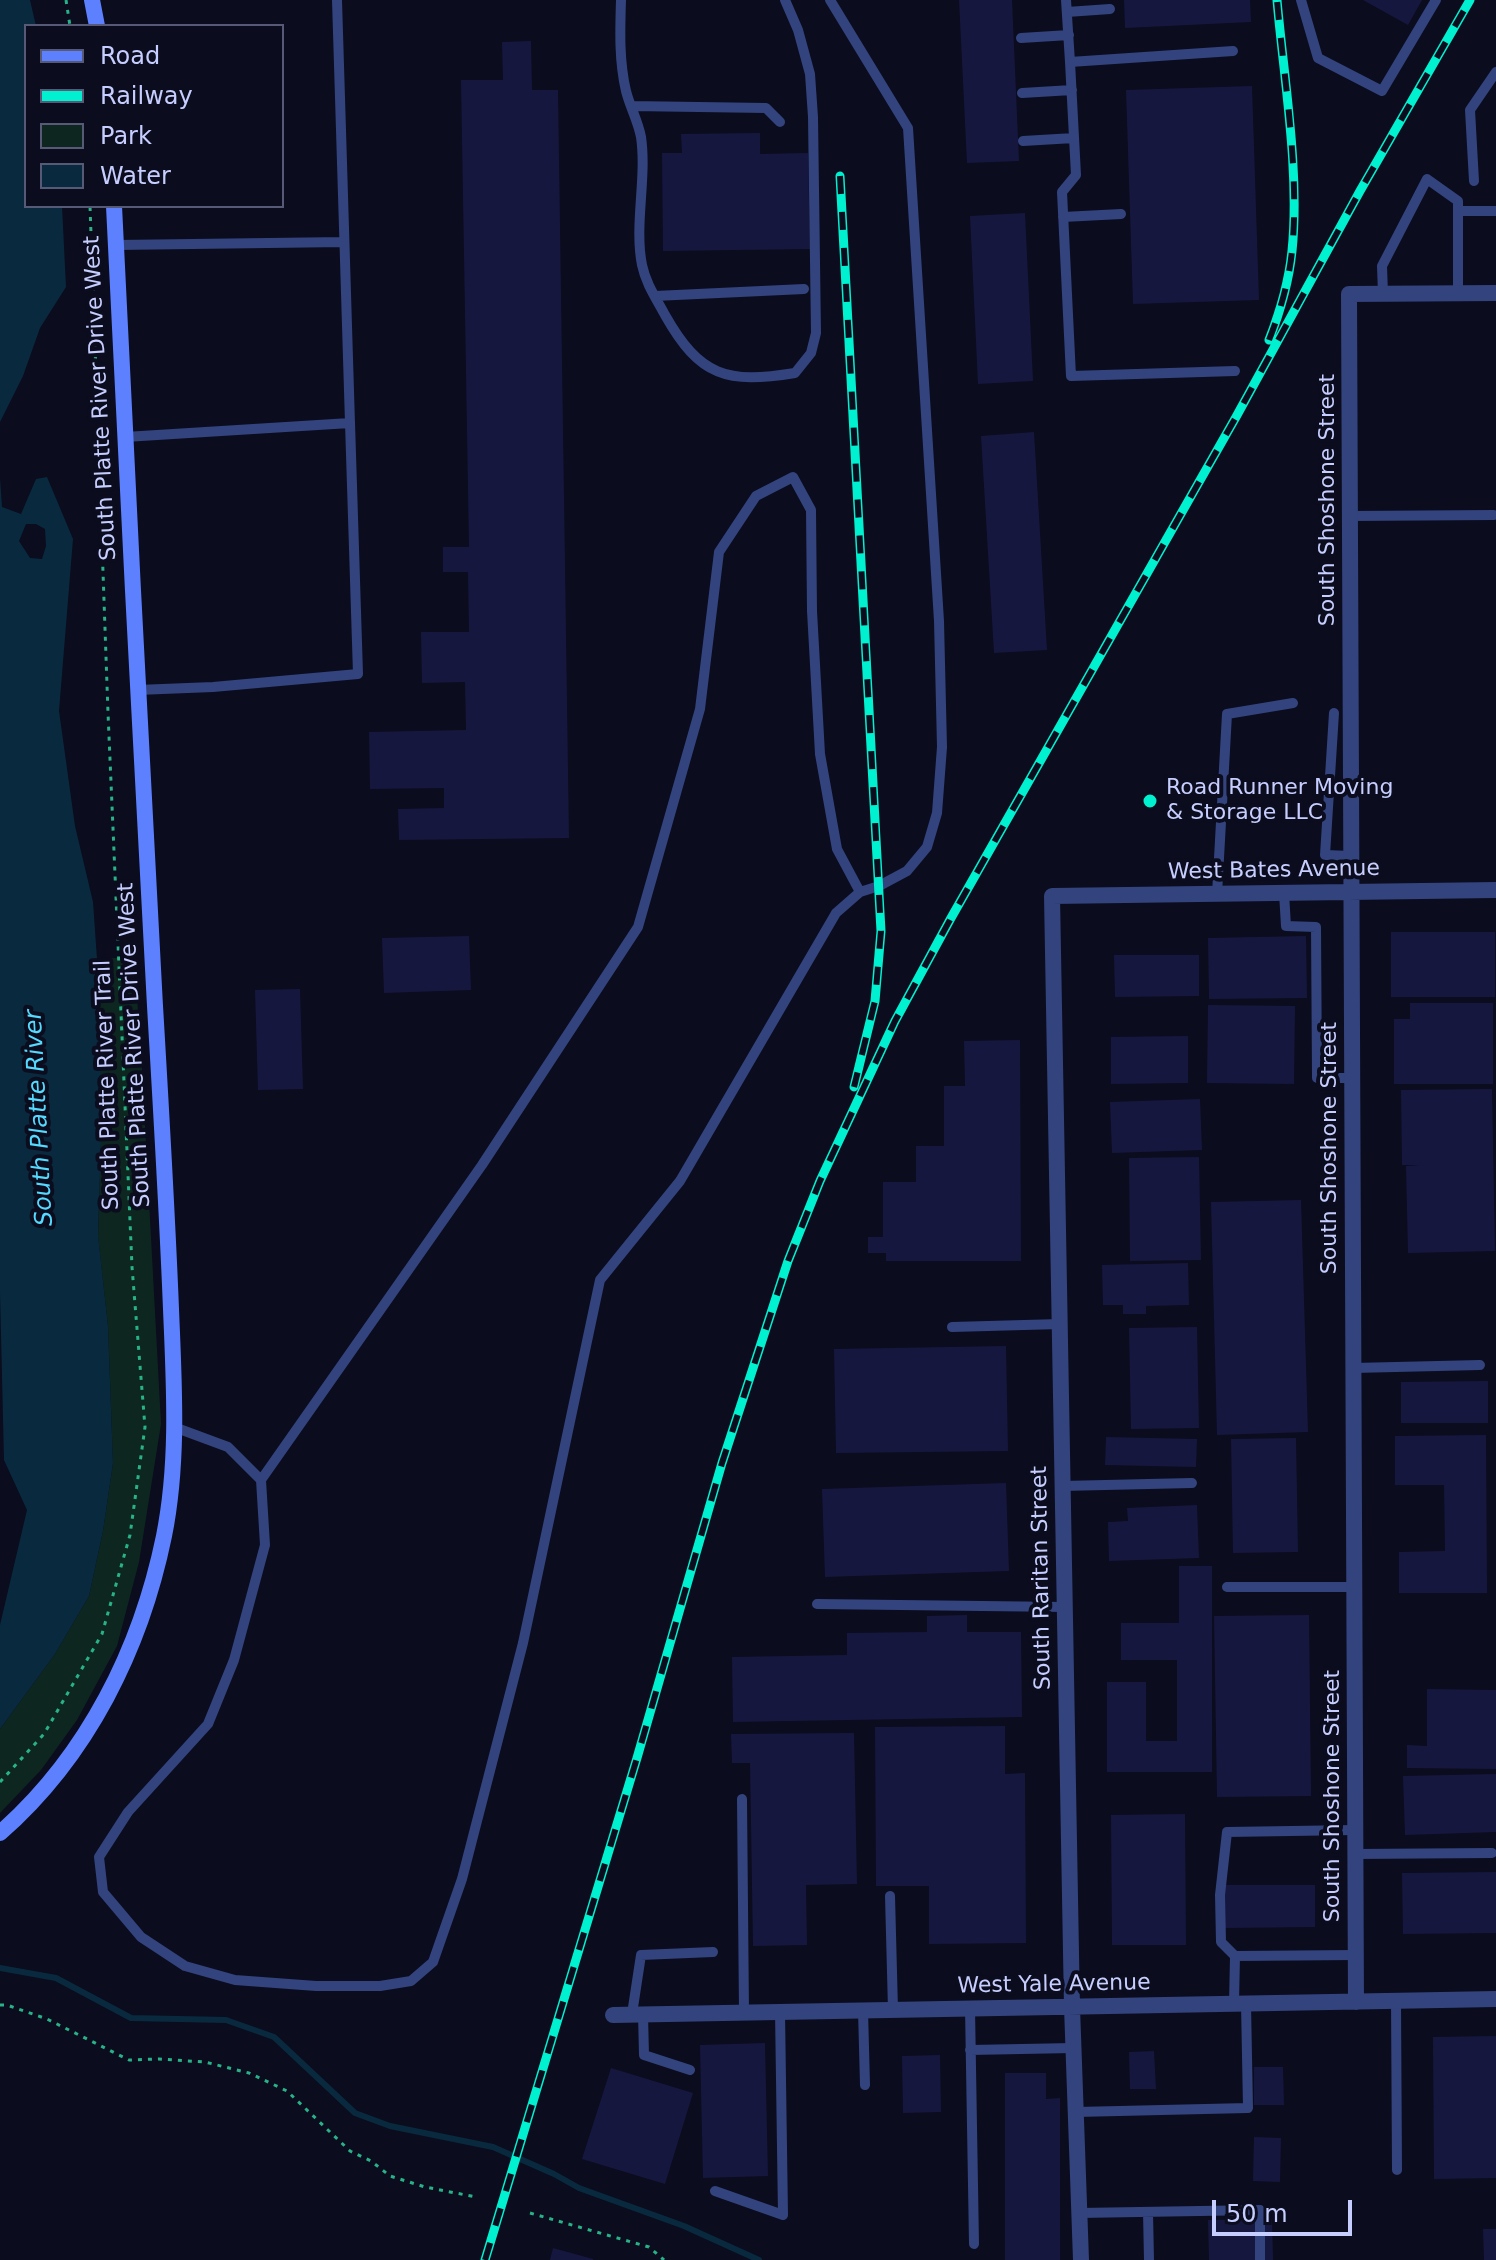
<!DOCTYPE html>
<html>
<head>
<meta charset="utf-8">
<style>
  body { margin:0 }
  #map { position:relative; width:1496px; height:2260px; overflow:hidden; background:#0b0c1d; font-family:"DejaVu Sans",sans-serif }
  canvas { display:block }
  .legend { position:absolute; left:24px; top:24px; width:260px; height:184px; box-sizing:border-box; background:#0b0c1d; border:2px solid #565a77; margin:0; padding:10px 14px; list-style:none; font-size:24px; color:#c6ceff }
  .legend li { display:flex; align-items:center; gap:16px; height:40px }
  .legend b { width:40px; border:2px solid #565a77 }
  .scale { position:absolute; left:1212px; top:2200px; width:140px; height:36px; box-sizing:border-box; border:4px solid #c6ceff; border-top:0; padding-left:10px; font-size:24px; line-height:28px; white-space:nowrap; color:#c6ceff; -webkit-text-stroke:6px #0b0c1d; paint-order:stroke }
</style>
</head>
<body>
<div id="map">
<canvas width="1496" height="2260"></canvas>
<ul class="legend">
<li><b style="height:10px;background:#5d80ff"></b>Road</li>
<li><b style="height:10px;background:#00f1cf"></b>Railway</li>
<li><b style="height:22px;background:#0d2720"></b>Park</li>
<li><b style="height:22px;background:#092a3e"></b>Water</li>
</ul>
<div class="scale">50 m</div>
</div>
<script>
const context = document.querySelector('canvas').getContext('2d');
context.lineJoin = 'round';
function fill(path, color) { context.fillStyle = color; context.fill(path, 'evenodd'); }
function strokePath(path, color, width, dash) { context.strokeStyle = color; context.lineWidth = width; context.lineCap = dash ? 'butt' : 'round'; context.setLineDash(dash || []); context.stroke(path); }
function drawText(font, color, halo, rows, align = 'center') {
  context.font = font + ' "DejaVu Sans",sans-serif'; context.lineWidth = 8; context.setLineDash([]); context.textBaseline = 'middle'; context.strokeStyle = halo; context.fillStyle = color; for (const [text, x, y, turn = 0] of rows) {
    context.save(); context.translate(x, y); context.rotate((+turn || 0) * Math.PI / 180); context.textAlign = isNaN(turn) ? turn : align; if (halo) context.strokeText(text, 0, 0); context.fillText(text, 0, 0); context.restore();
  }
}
fill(new Path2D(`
  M134,957L141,1051L161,1424L139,1562L117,1646L77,1720L41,1770L0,1813V1729L55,1654L89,1596L103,1531L113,1463L108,1326L98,1236L102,1108L97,959Z`), '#0d2720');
fill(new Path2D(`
  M0,0H30L36,26H26V206H62L66,287L40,328L23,376L0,422Z
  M47,477L73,539L59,711L75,826L93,902L97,959L102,1108L98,1235L108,1326L113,1463L103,1531L89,1596L55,1654L0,1729V1625L27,1510L4,1460L0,1292V478L2,507L21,514L36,479ZM26,524H36L45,529L46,546L42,559L30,558L19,541Z`), '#092a3e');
strokePath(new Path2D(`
  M0,1968L56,1978L131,2018L226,2020L274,2037L355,2113L390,2126L493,2147L554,2174L579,2188L684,2226L759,2260`), '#092a3e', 6);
fill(new Path2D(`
  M959,0H1012L1019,161L967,163Z
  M1124,0H1250L1251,22L1125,28Z
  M1363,0H1422L1408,25Z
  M531,41L532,90H558L569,838L399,840L398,809L444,808V788L370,789L369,732L466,730L465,682L422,683L421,632H469L468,572H443V547H469L461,80H503L502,42Z
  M1252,86L1259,300L1133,304L1126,90Z
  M760,133V154L808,153L810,249L663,251L662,153H682L681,134Z
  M1025,213L1033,381L978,384L970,216Z
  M1034,432L1047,650L994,653L981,436Z
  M1391,932H1495V997H1391Z
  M469,936L471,990L384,993L382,938Z
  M1306,936L1307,998L1209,999L1208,938Z
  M1114,955H1199V996L1115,997Z
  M300,989L303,1089L258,1090L255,990Z
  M1410,1003H1493V1084H1394V1019H1410Z
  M1208,1005L1295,1006L1294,1084L1207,1083Z
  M1188,1036V1083L1111,1084V1037Z
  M1020,1040L1021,1261H886V1253H868V1237H883V1182H916V1146H944V1086H965L964,1041Z
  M1492,1089L1495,1251L1408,1253L1406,1166L1420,1165H1402L1401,1090Z
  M1200,1099L1202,1150L1112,1153L1110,1102Z
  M1199,1157L1201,1260L1130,1261L1129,1158Z
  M1301,1200L1308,1432L1217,1435L1211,1202Z
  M1188,1263L1189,1305L1146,1306V1314H1123V1305H1103L1102,1265Z
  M1197,1327L1199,1428L1131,1429L1129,1328Z
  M1006,1346L1008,1451L836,1453L834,1349Z
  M1488,1381V1423H1401V1382Z
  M1486,1435L1487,1593H1399V1552L1445,1551L1444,1485H1395V1436Z
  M1106,1437L1197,1439L1196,1467L1105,1465Z
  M1296,1438L1298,1552L1233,1553L1231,1439Z
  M1006,1483L1009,1571L825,1577L822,1489Z
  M1197,1505L1199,1558L1109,1561L1108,1522L1128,1521L1127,1508Z
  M1179,1566H1212V1772H1107V1682H1146V1741H1177V1660H1121V1623H1179Z
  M967,1615V1632H1021L1022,1717L733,1722L732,1657L847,1655V1633L927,1632V1616Z
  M1309,1615L1311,1796L1217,1797L1214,1616Z
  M1427,1689L1496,1690V1769L1407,1768V1745L1427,1746Z
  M1005,1726V1774L1025,1773L1026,1943L929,1944V1886H876L875,1727Z
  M854,1733L857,1884L806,1885L807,1945L753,1946L750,1763H732L731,1734Z
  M1496,1774V1832L1405,1835L1403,1776Z
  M1185,1814L1186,1945H1112L1111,1815Z
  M1496,1872V1933L1403,1934L1402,1873Z
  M1225,1885H1315V1927L1225,1928Z
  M1496,2036V2178L1434,2179L1433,2037Z
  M765,2043L768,2176L703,2178L700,2045Z
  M1154,2051L1156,2089H1130L1129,2052Z
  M940,2055L941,2112L903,2113L902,2056Z
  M1254,2067H1283L1284,2105H1254Z
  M611,2068L693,2093L665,2184L582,2159Z
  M1005,2073H1046V2099L1060,2098V2260H1005Z
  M1254,2137L1281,2138L1280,2182L1253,2181Z
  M1272,2219L1273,2260H1209L1208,2220Z
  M1483,2229H1496V2260H1484Z
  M553,2248L593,2259V2260H550Z`), '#16173f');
strokePath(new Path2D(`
  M66,0L70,26
  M0,1782L44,1734L102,1634L130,1535L145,1427L132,1267L108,713L90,206
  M0,2005H7L47,2019L129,2060L159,2059L205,2062L249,2073L287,2091L350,2151L371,2161L390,2176L425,2187L476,2197
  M530,2213L649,2247L664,2260`), '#28b288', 3, [4, 6]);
strokePath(new Path2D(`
  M337,0L350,423
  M621,0C620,31 619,61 626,91C630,107 638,121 641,137C647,178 634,225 642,265C646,284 656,298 665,315C700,377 727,384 795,373L811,353L816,333L813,117L810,74L798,30L785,0
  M1066,0L1070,62
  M1301,0L1318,58L1382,91L1436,0
  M1067,12L1110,9
  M1021,38L1069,35
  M1233,51L1070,62L1076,175L1062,192L1071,376L1235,371
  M1022,93L1072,90
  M631,106L766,108L780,122
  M1023,141L1074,138
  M1474,181L1470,110L1496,72
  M1458,211H1496
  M1063,217L1121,214
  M116,245L344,242
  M1383,294L1382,266L1427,179L1458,201V293
  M655,296L804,289
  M125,437L350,423L358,674L213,687L137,690
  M1350,516L1494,515
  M1334,713L1325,855L1351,856
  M1284,893L1286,926L1316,927L1317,1078H1352
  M1217,894L1227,714L1293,703
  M952,1327L1060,1324
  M1353,1368L1480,1365
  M174,1427L228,1447L261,1480L265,1545L234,1660L208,1724L128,1812L99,1857L103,1892L141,1937L185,1966L235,1980L316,1986H380L411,1981L433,1962L462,1879L523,1643L600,1280L680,1181L836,913L860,892L879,886L907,871L927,847L937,813L942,747L939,621L908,128L830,0
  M261,1480L482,1165L638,927L700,709L719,552L756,496L793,477L811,510L812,611L820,754L837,849L860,892
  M1062,1486L1192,1483
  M1227,1587H1354
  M817,1604L1065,1607
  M742,1799L744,2012
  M1355,1854L1492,1853
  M890,1896L893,2010
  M1235,1956L1221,1942L1220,1895L1227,1832L1355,1830
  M1396,2001L1397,2170
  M1234,2004L1235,1956L1356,1955
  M970,2008L974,2244
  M863,2010L865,2085
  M632,2014L641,1955L713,1952
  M643,2014L644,2055L690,2070
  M970,2050L1073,2048
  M1076,2112L1248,2108L1246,2004
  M715,2191L783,2215L780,2012
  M1148,2212L1149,2260
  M1079,2213L1260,2210V2260`), '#33437e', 10);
strokePath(new Path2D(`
  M1356,2002L1349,294L1496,293
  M613,2015L1496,1999
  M1081,2260L1072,2007L1052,896L1496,890`), '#33437e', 16);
strokePath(new Path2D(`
  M92,0L97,26
  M0,1833C88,1756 141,1648 164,1536C179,1461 174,1384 171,1309C167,1208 161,1107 155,1006C139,739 128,473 114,206`), '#5d80ff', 16);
const rail = new Path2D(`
  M840,176L881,931L875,1001L854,1087
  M1269,340C1280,312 1289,281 1292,251C1300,172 1284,80 1277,0
  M485,2260L637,1758L722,1463L788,1261L820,1181L895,1021L951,918L1236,417L1360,191L1470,0`);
strokePath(rail, '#00f1cf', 9);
strokePath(rail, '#0b0c1d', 6, [18]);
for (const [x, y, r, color] of [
  [1150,801,8,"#00f1cf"]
]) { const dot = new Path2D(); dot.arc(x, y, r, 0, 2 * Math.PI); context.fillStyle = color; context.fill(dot); strokePath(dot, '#0b0c1d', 3); }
drawText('22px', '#c6ceff', '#0b0c1d', [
  ["South Platte River Drive West",101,398,-93],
  ["South Shoshone Street",1328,500,-90],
  ["West Bates Avenue",1274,871,-1],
  ["South Platte River Drive West",135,1045,-93],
  ["South Platte River Trail",108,1085,-92],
  ["South Shoshone Street",1330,1148,-90],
  ["South Raritan Street",1042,1578,-91],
  ["South Shoshone Street",1333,1796,-90],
  ["West Yale Avenue",1054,1985,-1]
]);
drawText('22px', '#c6ceff', '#0b0c1d', [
  ["Road Runner Moving",1166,788],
  ["& Storage LLC",1166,813]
], 'left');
drawText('italic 24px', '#54d9ff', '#0b0c1d', [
  ["South Platte River",40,1118,-93]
]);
</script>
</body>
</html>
